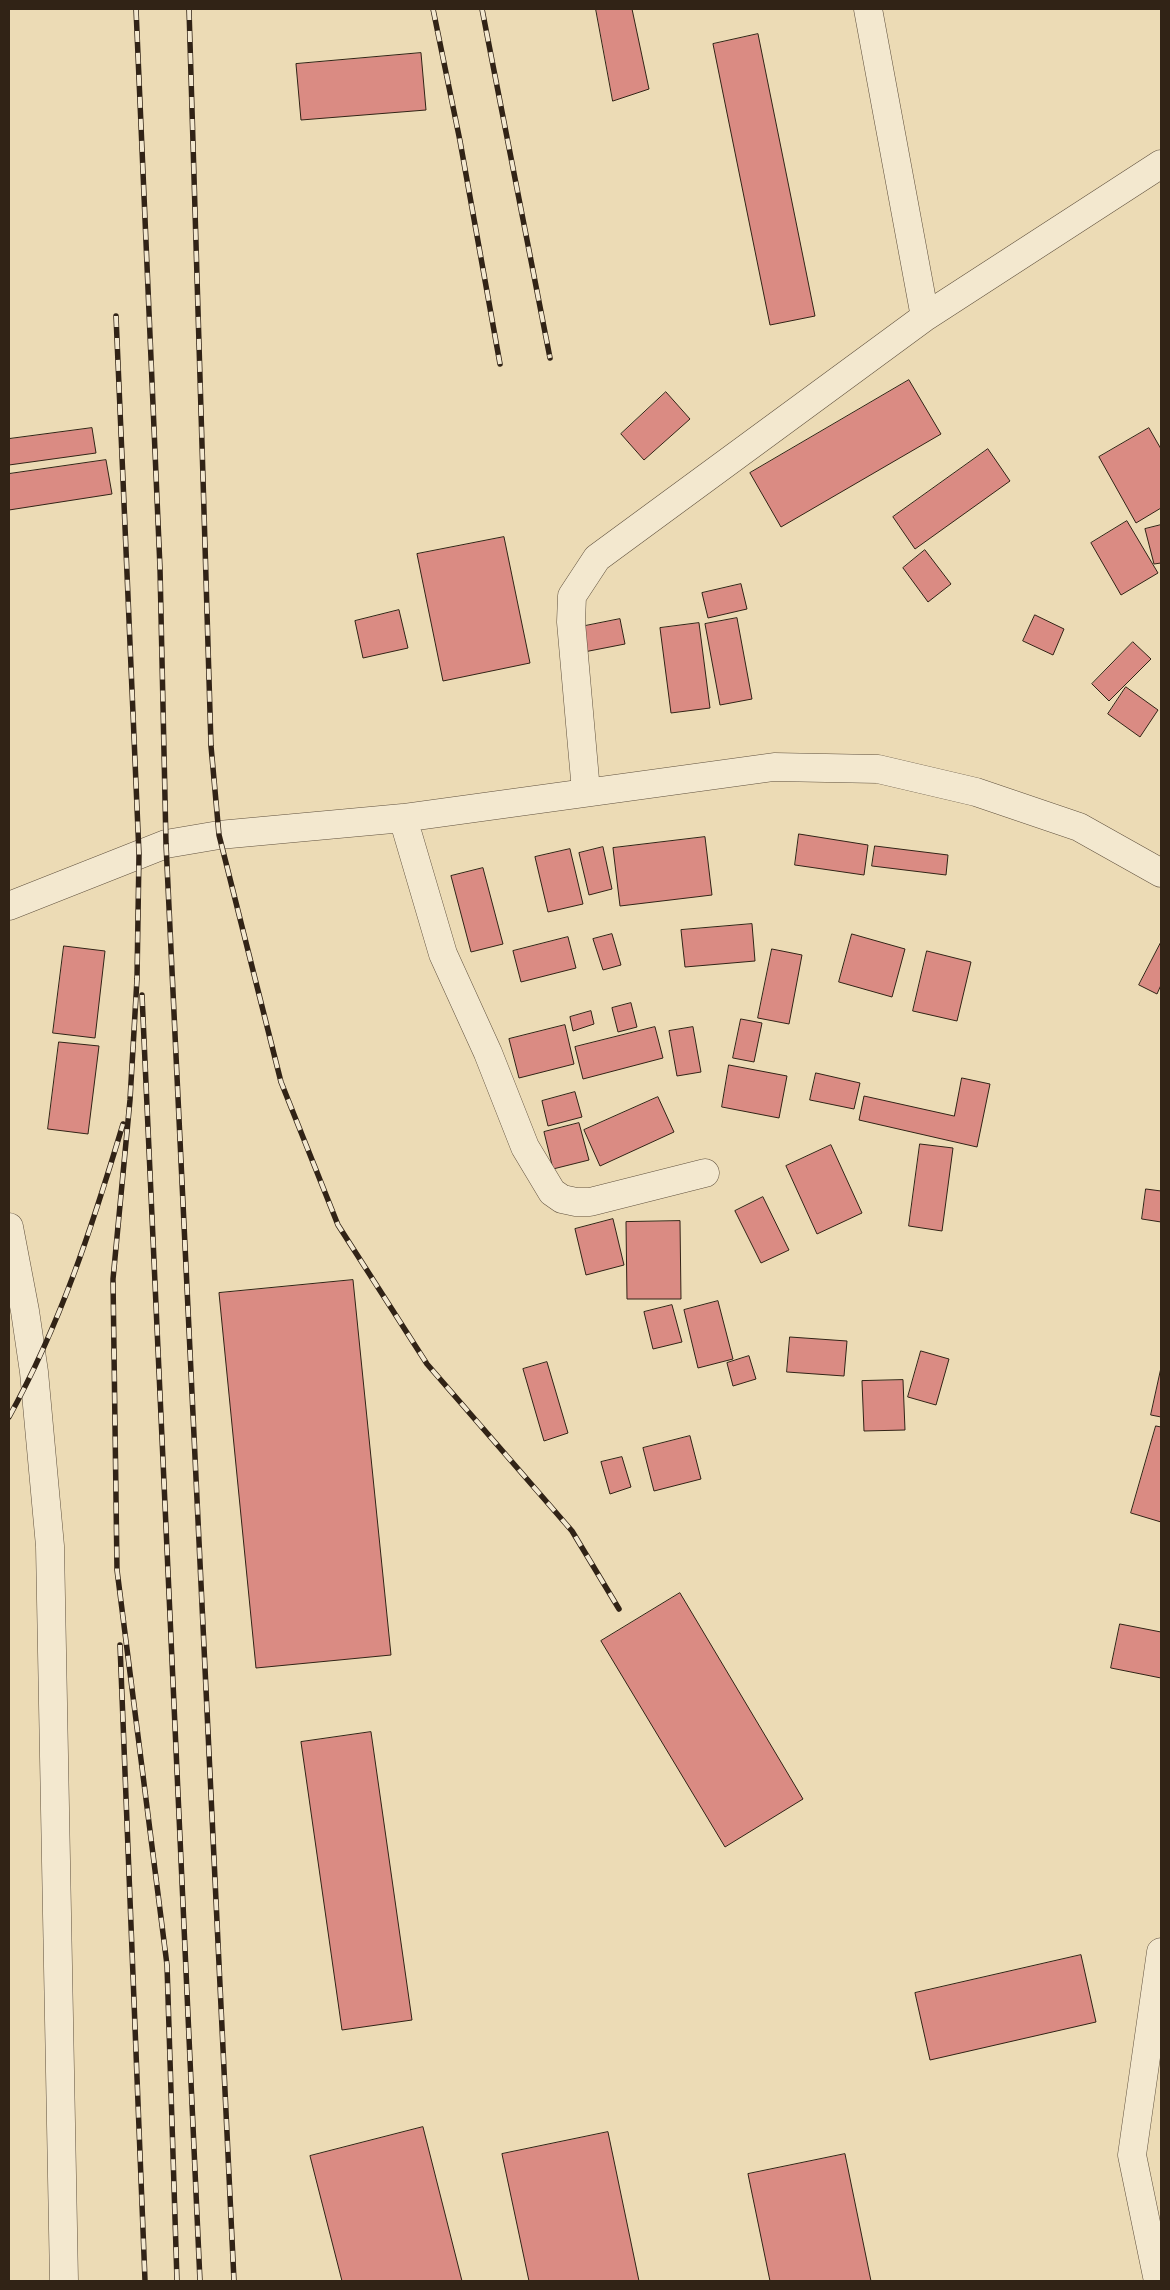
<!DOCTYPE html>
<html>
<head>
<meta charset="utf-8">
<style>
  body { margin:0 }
  #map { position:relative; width:1170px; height:2290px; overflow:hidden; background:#ecdbb5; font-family:Vollkorn,serif }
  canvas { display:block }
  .frame { position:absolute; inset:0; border:10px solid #312316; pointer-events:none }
</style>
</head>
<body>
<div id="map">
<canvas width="1170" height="2290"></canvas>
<div class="frame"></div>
</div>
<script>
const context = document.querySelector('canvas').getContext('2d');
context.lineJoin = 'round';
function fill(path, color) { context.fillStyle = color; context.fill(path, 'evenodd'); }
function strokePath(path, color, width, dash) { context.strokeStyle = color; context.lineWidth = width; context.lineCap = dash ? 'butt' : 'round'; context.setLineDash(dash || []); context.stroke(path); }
const building = new Path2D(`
  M596,9H632L649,89L613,101Z
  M758,34L815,316L770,325L713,44Z
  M421,53L426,110L301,120L296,64Z
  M909,380L941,434L781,527L750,473Z
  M666,392L690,419L644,460L621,434Z
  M92,428L96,453L9,465V439Z
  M1149,428L1161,449V508L1136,523L1099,457Z
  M988,449L1010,481L915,549L893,517Z
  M106,460L112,494L9,510V474Z
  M1127,521L1158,573L1121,595L1091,543Z
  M1161,525V563L1154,564L1145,529Z
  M504,537L530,663L443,681L417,554Z
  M925,550L951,584L928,602L903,568Z
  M741,584L747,609L708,618L702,593Z
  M399,610L408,648L363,658L355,621Z
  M1035,615L1064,629L1053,655L1023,641Z
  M737,618L752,699L720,705L705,624Z
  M620,619L625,644L584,652L580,627Z
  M699,623L710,708L671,713L660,628Z
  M1133,642L1151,659L1109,701L1092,684Z
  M1126,687L1158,710L1140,737L1108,714Z
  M799,834L868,845L864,875L795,865Z
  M705,837L712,895L620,906L613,848Z
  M875,846L948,855L946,875L872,866Z
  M603,847L612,889L589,895L579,853Z
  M570,849L583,904L548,912L535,857Z
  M483,868L503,944L471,952L451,876Z
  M752,924L755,961L685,967L681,930Z
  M612,934L621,965L603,970L593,939Z
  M852,934L905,949L892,997L839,982Z
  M568,937L576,968L521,982L513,951Z
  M1161,942V985L1157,994L1139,985Z
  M64,946L105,951L95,1038L53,1033Z
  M772,949L802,955L789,1024L758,1018Z
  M927,951L971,962L957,1021L913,1011Z
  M631,1003L637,1027L618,1032L612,1008Z
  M591,1011L594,1024L573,1031L570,1017Z
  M741,1019L762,1023L754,1062L733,1058Z
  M565,1025L574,1064L519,1078L509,1039Z
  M655,1027L663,1058L583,1079L575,1047Z
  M693,1027L701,1072L677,1076L669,1031Z
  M59,1042L99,1046L88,1134L48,1129Z
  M729,1065L787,1076L779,1118L722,1107Z
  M816,1073L860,1083L854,1109L810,1100Z
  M962,1078L990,1084L977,1147L859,1120L864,1096L954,1116Z
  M575,1092L582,1117L548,1126L542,1101Z
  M658,1097L674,1132L600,1166L584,1130Z
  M579,1123L589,1160L553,1169L544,1132Z
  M920,1144L953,1148L942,1231L909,1226Z
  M831,1145L862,1213L817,1234L786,1166Z
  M1146,1189L1161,1191V1222L1142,1219Z
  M763,1197L789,1250L761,1263L735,1211Z
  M613,1219L624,1265L586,1275L575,1229Z
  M680,1221L681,1299H627L626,1222Z
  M353,1280L391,1655L256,1668L219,1293Z
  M718,1301L733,1359L698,1368L684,1310Z
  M672,1305L682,1342L653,1349L644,1312Z
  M790,1337L847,1341L844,1376L787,1372Z
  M921,1351L949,1359L936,1405L908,1397Z
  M749,1356L756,1379L733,1386L727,1363Z
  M547,1362L568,1433L544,1441L523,1369Z
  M1161,1368V1417L1151,1415Z
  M903,1380L905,1430L864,1431L862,1381Z
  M1156,1426L1161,1427V1522L1131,1513Z
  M690,1436L701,1479L654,1491L643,1448Z
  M622,1457L631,1487L610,1494L601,1462Z
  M680,1593L803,1799L725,1847L601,1641Z
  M1120,1624L1161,1632V1678L1111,1668Z
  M371,1732L412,2020L342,2030L301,1742Z
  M1081,1955L1096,2022L930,2060L915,1993Z
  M423,2127L462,2281H342L310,2156Z
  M608,2132L639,2281H529L502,2154Z
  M845,2154L871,2281H770L748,2174Z`);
fill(building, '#da8b83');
strokePath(building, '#312316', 1);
const minor = new Path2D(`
  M868,9L925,317L1161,164
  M586,791L571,622L572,596L597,558L925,317
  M403,818L443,954L488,1053L525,1147L552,1192L562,1199L576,1202H590L705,1173
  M9,906L166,844L219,835L403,818L774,767L878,769L976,792L1079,827L1161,873
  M9,1227L25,1311L34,1372L50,1546L64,2281
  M1158,2281L1132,2155L1161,1952`);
strokePath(minor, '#60513e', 29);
strokePath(minor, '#f3e8cf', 28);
const rail = new Path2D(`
  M136,9L160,568L166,844L234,2281
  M189,9L211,746L219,835L281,1082L338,1225L427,1364L572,1531L619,1609
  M433,9L460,141L500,364
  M482,9L550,358
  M116,316L139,854L137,979L130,1100L113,1279L117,1570L167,1965L177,2281
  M142,995L200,2281
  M9,1417C61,1323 92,1227 123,1124
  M120,1645L145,2281`);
strokePath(rail, '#312316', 5.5);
strokePath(rail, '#f3e8cf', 4, [11]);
</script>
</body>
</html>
